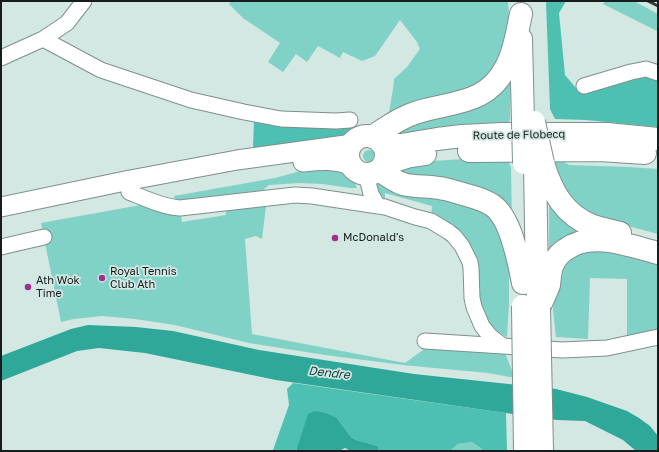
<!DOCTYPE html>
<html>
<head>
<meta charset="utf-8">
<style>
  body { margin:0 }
  #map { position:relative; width:659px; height:452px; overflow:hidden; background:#d3e7e3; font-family:"Golos Text",sans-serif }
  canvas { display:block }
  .frame { position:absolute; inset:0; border:2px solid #161d1c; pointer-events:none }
</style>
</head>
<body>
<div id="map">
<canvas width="659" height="452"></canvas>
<div class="frame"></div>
</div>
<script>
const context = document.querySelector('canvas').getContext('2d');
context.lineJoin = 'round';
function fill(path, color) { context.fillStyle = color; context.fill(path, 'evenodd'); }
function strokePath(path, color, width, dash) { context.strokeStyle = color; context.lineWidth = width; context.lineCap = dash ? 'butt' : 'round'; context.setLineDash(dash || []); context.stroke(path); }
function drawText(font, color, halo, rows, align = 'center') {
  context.font = font + ' "Golos Text",sans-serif'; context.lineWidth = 3.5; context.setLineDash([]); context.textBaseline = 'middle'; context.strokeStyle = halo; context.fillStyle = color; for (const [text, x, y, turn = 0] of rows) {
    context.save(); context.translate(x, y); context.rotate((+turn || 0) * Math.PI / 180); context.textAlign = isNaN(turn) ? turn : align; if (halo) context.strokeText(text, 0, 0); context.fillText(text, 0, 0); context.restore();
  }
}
fill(new Path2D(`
  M231,1H508L510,31L509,47L486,84L388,118L393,89L394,79L407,67L420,49L417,42L400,20L375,56L362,61L343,52L340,58L318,46L307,62L296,54L283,72L268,62L280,43L243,18L229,4Z
  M605,1H634L658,14V34L657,31L603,4Z
  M511,67L510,119L509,122L470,127L398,141L395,126Z
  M363 156a6 6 0 1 1 12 0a6 6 0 1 1-12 0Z
  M465,159L508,161L511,167L512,225L502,211L399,178L396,165L431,161Z
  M555,162H564L569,165L629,167L658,169V234L594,217L576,210L550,164Z
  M325,169C341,171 350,170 357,188H350L322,184L299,183L269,185L263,190L178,201L175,200L174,196L275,178L297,172Z
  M372,181H380L475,203L496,219L509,260V304L507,337L492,328L483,317L475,275L431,216L432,206L385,193V200L380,197Z
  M267,198L262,239L256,236L245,239L252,334L405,363L423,350L425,341L503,348L515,378L488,373L403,365L325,355L249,343L175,325L135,319L102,316L74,319L61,322L41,223L157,202L180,208L182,222L226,215L225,202Z
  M551,204L590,231L549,251V205Z
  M590,246L658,263V329L652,332L627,336V279L590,278L588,339L556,337L553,310L554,294L561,263Z
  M472,442L482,449V451H450L458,444Z`), '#81d2c6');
fill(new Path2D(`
  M546,1H566L559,13L565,75L576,88L587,89L634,76L654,78L658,80V127L586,120L555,119L550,109Z
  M254,120L355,125L357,130L354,136L253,148Z
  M293,383L506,413L507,451H482V449L472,442L458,444L450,451H379L378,446L356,440L351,437L337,418L297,448L296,451H269L273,450L289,405L287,389Z`), '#4ec0b2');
fill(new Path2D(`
  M88,325L136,327L173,331L259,350L414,374L556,389L587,397L627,411L639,418L650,426L658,436V451H636L623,440L585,421L557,420L506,413L276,380L145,353L99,348L77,351L1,381V356L71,329Z
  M315,411L326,413L337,418L351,437L356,440L378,446L379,451H351L345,448L339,451H296L308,414Z`), '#2fa799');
const minor = new Path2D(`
  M43,39L101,70L191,100L244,112L281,119L336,121L350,120
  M1,58L43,39L67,23L84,1
  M584,86L631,72L646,69L658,73
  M366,174L371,194L378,206
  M129,192C144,198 163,207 180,208L295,195L312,196L385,207L415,217L431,221L449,232L454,236L462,246L470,262L471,268L472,298L474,307L482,326L490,336L503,346L562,350L607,348L658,337
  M1,247L44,237
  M425,341L503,346`);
const major = new Path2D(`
  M303,162C322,160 333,159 352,165
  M1,207L125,181L237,160L353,144`);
const highway = new Path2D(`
  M521,39L523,122
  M348 155a19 19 0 1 1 38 0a19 19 0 1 1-38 0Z
  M372,137C386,128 399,118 415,113C451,101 486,106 506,67C515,51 517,32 521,14
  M381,143L393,145H401L437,139L462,136L502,134H607L658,139
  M469,151L600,150L645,153
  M535,163L537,284L538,297
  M543,163C552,192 564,215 593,226C602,229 611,231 620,233
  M384,164L410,156L425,154
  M379,170C387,175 394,181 403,184C413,187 428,186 439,188C448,189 455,192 463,194C473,197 483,199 492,205C511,217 519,262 523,283
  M539,308C542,301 546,293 549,285C550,278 550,270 553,264C556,258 560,253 565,250C591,230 630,246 658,253`);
strokePath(minor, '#7d908d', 17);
strokePath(major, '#7d908d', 21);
strokePath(highway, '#7d908d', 24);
strokePath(minor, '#fff', 15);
strokePath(major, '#fff', 19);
strokePath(highway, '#fff', 22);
strokePath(new Path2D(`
  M648,1L658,6`), '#323a39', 3);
const highwayBridge = new Path2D(`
  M523,122L524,163
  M534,122L543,163
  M523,306L525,451
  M539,308L542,451`);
strokePath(highwayBridge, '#7d908d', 24, []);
strokePath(highwayBridge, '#fff', 22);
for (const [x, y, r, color] of [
  [335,238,4,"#9e308f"],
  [102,278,4,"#9e308f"],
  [28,287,4,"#9e308f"]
]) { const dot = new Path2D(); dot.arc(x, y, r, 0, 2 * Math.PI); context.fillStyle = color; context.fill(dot); strokePath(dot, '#d3e7e3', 1.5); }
drawText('11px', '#161d1c', '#d3e7e3', [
  ["Route de Flobecq",519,135,-1]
]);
drawText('11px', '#161d1c', '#d3e7e3', [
  ["McDonald's",343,238],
  ["Royal Tennis",110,272],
  ["Club Ath",110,285],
  ["Ath Wok",36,281],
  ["Time",36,294]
], 'left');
drawText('italic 12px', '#0e423c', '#d3e7e3', [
  ["Dendre",329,373,6]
]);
</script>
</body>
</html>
